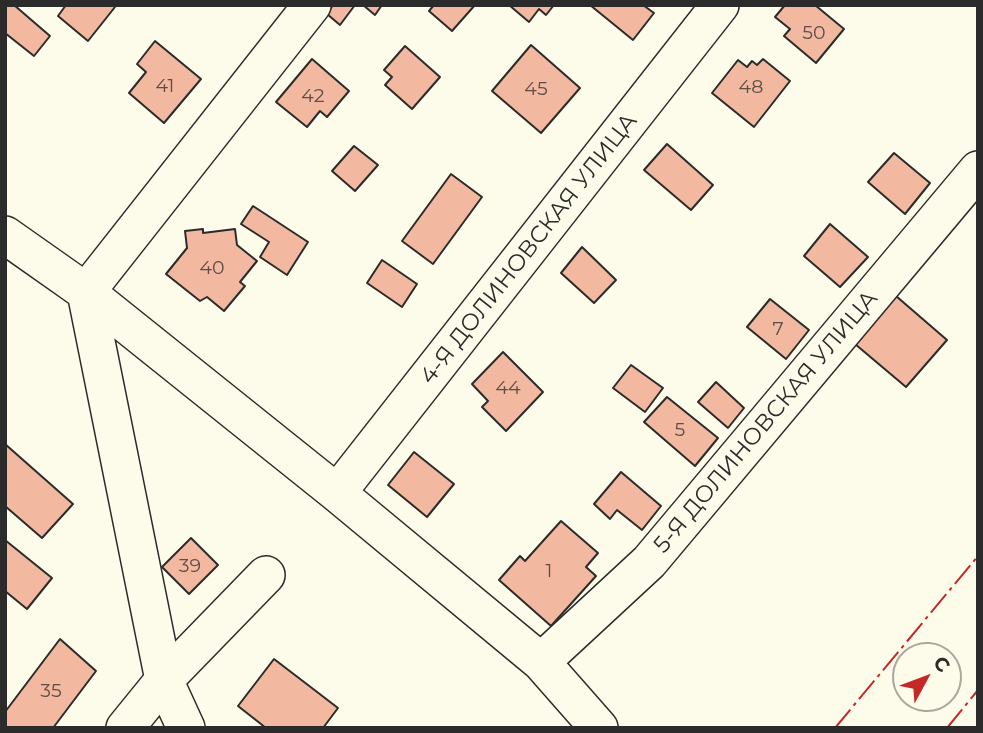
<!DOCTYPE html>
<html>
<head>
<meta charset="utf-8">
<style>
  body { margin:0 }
  #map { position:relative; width:983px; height:733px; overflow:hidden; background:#fdfbea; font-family:Montserrat,sans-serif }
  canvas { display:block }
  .frame { position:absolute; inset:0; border:7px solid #2b2b2b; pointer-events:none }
  .north { position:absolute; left:892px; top:642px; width:70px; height:70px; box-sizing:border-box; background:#fdfbea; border:2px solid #a9a89e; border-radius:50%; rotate:49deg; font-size:19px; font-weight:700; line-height:28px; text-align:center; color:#2b2b2b }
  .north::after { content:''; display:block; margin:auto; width:24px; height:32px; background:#c62828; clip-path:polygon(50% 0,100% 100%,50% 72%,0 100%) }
</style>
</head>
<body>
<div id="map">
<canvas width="983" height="733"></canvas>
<div class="frame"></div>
<div class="north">С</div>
</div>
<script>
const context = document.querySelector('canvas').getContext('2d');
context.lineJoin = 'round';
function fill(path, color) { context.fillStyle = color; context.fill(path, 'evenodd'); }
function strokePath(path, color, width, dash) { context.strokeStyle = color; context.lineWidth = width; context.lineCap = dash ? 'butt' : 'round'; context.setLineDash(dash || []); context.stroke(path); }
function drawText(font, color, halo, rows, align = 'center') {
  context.font = font + ' Montserrat,sans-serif'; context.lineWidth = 5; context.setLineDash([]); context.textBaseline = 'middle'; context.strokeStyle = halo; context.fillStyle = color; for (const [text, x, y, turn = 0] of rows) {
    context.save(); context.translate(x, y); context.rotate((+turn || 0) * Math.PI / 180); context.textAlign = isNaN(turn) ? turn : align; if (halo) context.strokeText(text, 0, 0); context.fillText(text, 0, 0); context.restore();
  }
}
const building = new Path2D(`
  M5,5H14L50,36L34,56L5,33Z
  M66,5H112L115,7L88,41L58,16Z
  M333,5H355L340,25L327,14Z
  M363,5H382L375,15Z
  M434,5H475L452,31L429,11Z
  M509,5H554L546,15L539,9L529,22Z
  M590,5H643L654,13L633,40Z
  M785,5H815L844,29L816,63L784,36L790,29L775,17Z
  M155,41L201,79L164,123L129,93L146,72L137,64Z
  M531,45L580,88L541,133L492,91Z
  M405,46L440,77L412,109L385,85L392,77L384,70Z
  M312,59L349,91L327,117L320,111L307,127L276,102Z
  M763,59L790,81L754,127L712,93L738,60L747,67L752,61L757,65Z
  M667,144L713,185L691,210L644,170Z
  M354,146L378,165L355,191L332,171Z
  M894,153L930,183L905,214L868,182Z
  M451,174L482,197L433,264L402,241Z
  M253,206L308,242L287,275L260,257L269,242L241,224Z
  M830,224L868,257L840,287L804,256Z
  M203,229V233L235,229L237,245L257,261L240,282L245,286L224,311L207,297L200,301L166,274L187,248L185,231Z
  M582,247L616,280L594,303L561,273Z
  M382,260L417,284L402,307L367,283Z
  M896,296L947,340L906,387L855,344Z
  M770,299L809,330L786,359L747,327Z
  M503,352L543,392L506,431L482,407L488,401L472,384Z
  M631,365L663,388L645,412L613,388Z
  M716,382L744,408L728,428L698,402Z
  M667,397L718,438L695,466L644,422Z
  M5,444L73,504L42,538L5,506Z
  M414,452L454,484L427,517L388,485Z
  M621,472L661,506L642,530L617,510L610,519L594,504Z
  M561,521L598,553L586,567L596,576L551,626L499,580L520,556L525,561Z
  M191,538L218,565L189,594L162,567Z
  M5,540L52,578L27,609L5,591Z
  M60,639L96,671L53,728H5V712Z
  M274,659L338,708L323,728H266L238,706Z`);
fill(building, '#f2b8a0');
strokePath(building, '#2b2b2b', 2);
const minor = new Path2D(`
  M5,235L86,292L337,493L541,662L599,728
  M337,493L720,5
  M541,662L649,562L978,170
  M125,728L164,680L266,575
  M186,728L164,680L86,292L312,5`);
strokePath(minor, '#2b2b2b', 40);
strokePath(minor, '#fdfbea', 37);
strokePath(new Path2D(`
  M835,728L978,556
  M947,728L978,690`), '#c62828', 2, [24, 5, 3.5, 5]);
drawText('19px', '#5d4e48', null, [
  ["50",814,33],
  ["41",165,86],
  ["48",751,87],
  ["45",536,89],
  ["42",313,96],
  ["40",212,268],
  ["7",778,329],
  ["44",508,388],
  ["5",680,430],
  ["39",190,566],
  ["1",549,571],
  ["35",51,691]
]);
drawText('23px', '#2b2b2b', '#fdfbea', [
  ["4-Я ДОЛИНОВСКАЯ УЛИЦА",529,249,-52],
  ["5-Я ДОЛИНОВСКАЯ УЛИЦА",766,422,-50]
]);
</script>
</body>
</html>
